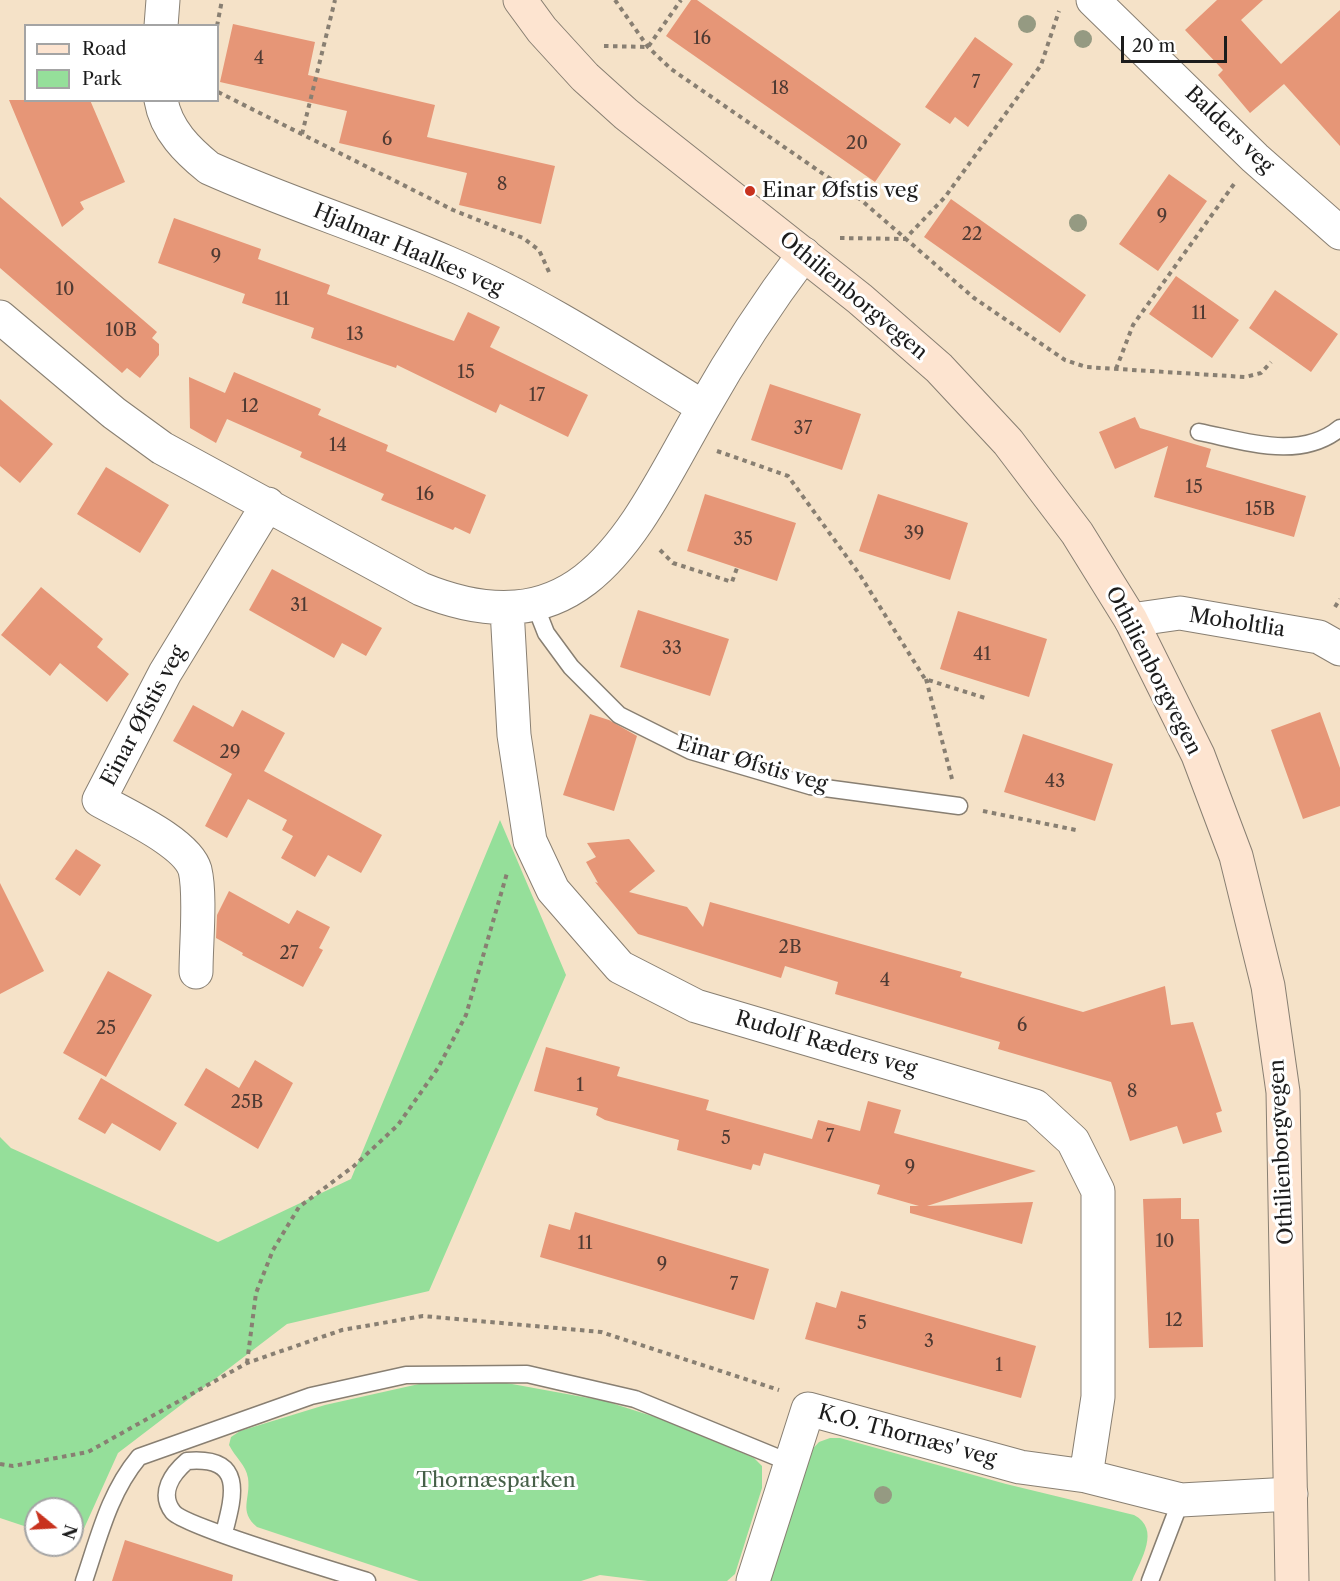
<!DOCTYPE html>
<html>
<head>
<meta charset="utf-8">
<style>
  body { margin:0 }
  #map { position:relative; width:1340px; height:1581px; overflow:hidden; background:#f5e2c8; font-family:"Libre Caslon Text",serif }
  canvas { display:block }
  .legend { position:absolute; left:24px; top:24px; width:195px; height:78px; box-sizing:border-box; background:#fff; border:2px solid #a4a4a4; margin:0; padding:8px 10px; list-style:none; font-size:18px; color:#1c1c1c }
  .legend li { display:flex; align-items:center; gap:12px; height:30px }
  .legend b { width:30px; border:2px solid #a4a4a4 }
  .north { position:absolute; left:24px; top:1497px; width:60px; height:60px; box-sizing:border-box; background:#fff; border:2px solid #a4a4a4; border-radius:50%; rotate:108deg; font-size:16px; font-weight:700; line-height:24px; text-align:center; color:#1c1c1c }
  .north::after { content:''; display:block; margin:auto; width:21px; height:27px; background:#c8321e; clip-path:polygon(50% 0,100% 100%,50% 72%,0 100%) }
  .scale { position:absolute; left:1121px; top:36px; width:106px; height:27px; box-sizing:border-box; border:3px solid #1c1c1c; border-top:0; padding-left:8px; font-size:18px; line-height:21px; white-space:nowrap; color:#1c1c1c; -webkit-text-stroke:4px #fff; paint-order:stroke }
</style>
</head>
<body>
<div id="map">
<canvas width="1340" height="1581"></canvas>
<ul class="legend">
<li><b style="height:8px;background:#fde4d0"></b>Road</li>
<li><b style="height:16px;background:#95df9a"></b>Park</li>
</ul>
<div class="north">N</div>
<div class="scale">20 m</div>
</div>
<script>
const context = document.querySelector('canvas').getContext('2d');
context.lineJoin = 'round';
function fill(path, color) { context.fillStyle = color; context.fill(path, 'evenodd'); }
function strokePath(path, color, width, dash) { context.strokeStyle = color; context.lineWidth = width; context.lineCap = dash ? 'butt' : 'round'; context.setLineDash(dash || []); context.stroke(path); }
function drawText(font, color, halo, rows, align = 'center') {
  context.font = font + ' "Libre Caslon Text",serif'; context.lineWidth = 6; context.setLineDash([]); context.textBaseline = 'middle'; context.strokeStyle = halo; context.fillStyle = color; for (const [text, x, y, turn = 0] of rows) {
    context.save(); context.translate(x, y); context.rotate((+turn || 0) * Math.PI / 180); context.textAlign = isNaN(turn) ? turn : align; if (halo) context.strokeText(text, 0, 0); context.fillText(text, 0, 0); context.restore();
  }
}
fill(new Path2D(`
  M500,820L566,975L429,1291L287,1324L118,1453L77,1544L72,1542V1509H36V1530L0,1518V1137L11,1148L218,1242L351,1179Z
  M501,1382L605,1401L674,1423L754,1458L762,1466V1488L735,1574L727,1581H648L600,1575L581,1581H419L257,1527C238,1511 251,1499 248,1478C246,1465 235,1457 229,1445L231,1437L240,1431L325,1405L419,1384Z
  M830,1438H840L1006,1484L1134,1515C1161,1529 1141,1559 1132,1581H769L809,1453L819,1442Z`), '#95df9a');
fill(new Path2D(`
  M691,0H697L901,144L875,182L666,36Z
  M1217,0H1263L1241,20L1281,64L1340,10V146L1284,84L1250,113L1218,75L1223,70L1185,30Z
  M233,24L315,42L308,75L435,105L427,137L555,166L541,224L459,205L467,173L339,143L347,111L220,82Z
  M975,37L1013,64L968,127L955,117L950,124L925,107Z
  M9,100H90L125,182L80,202L84,209L62,227Z
  M1169,174L1207,201L1158,271L1119,244Z
  M0,197L157,332L152,338L159,344V355L140,378L127,368L122,373L0,268Z
  M951,199L1086,295L1060,333L924,237Z
  M174,218L261,249L258,259L330,285L327,294L454,341L468,312L500,327L490,347L588,395L568,437L500,404L496,413L397,365L396,368L311,338L314,328L242,303L245,294L158,263Z
  M1176,276L1239,320L1212,358L1149,314Z
  M1275,290L1338,334L1311,372L1249,328Z
  M234,372L321,409L318,415L388,445L386,451L486,495L470,534L455,527L453,530L381,500L384,494L300,457L302,452L227,419L216,443L190,428L189,377L225,393Z
  M770,384L861,414L842,470L751,440Z
  M0,399L53,444L20,483L0,466Z
  M1135,417L1140,428L1211,449L1206,467L1306,496L1294,537L1154,497L1168,446L1115,469L1099,432Z
  M106,467L169,505L140,553L77,514Z
  M705,494L796,523L777,581L687,551Z
  M878,494L968,523L950,580L859,551Z
  M272,569L382,628L366,656L342,643L334,658L249,610Z
  M41,587L103,639L97,647L129,674L107,702L60,663L50,676L1,635Z
  M638,610L729,639L710,696L620,667Z
  M958,611L1047,639L1029,697L940,669Z
  M193,705L233,727L242,710L285,733L264,771L382,835L361,873L328,855L315,877L281,858L293,836L282,830L287,820L248,799L227,838L205,826L232,774L173,741Z
  M1320,712L1340,768V806L1303,819L1271,730Z
  M590,714L609,720L637,736L614,811L563,795Z
  M1023,734L1113,764L1095,821L1004,792Z
  M629,839L655,871L629,892L687,907L703,927L710,902L962,972L960,977L1083,1012L1165,986L1171,1025L1193,1022L1222,1111L1216,1113L1222,1132L1183,1144L1177,1126L1130,1141L1111,1082L998,1049L1000,1042L835,994L838,982L785,966L781,978L638,934L595,882L598,883L586,862L596,857L587,843Z
  M76,849L101,865L80,896L55,879Z
  M0,883L44,971L0,994Z
  M229,891L289,924L297,910L330,927L319,948L323,950L303,987L242,955L243,953L216,938L217,915Z
  M108,971L152,995L106,1077L63,1053Z
  M546,1047L620,1067L617,1076L709,1100L706,1110L812,1139L818,1120L860,1131L868,1101L901,1110L894,1133L1036,1171L927,1206L1033,1202L1022,1244L910,1213V1206H919L877,1194L880,1185L764,1153L760,1166L753,1164L751,1170L677,1150L679,1140L605,1120L596,1115L598,1108L534,1091Z
  M255,1060L293,1083L258,1149L184,1105L206,1068L239,1088Z
  M101,1078L177,1123L160,1151L112,1123L105,1134L78,1119Z
  M1181,1198V1219H1199L1203,1347L1149,1348L1143,1199Z
  M575,1212L769,1269L754,1320L540,1257L549,1224L570,1230Z
  M841,1291L1036,1346L1021,1398L805,1339L816,1302L836,1308Z
  M125,1540L233,1575L232,1581H112Z`), '#e69677');
const lane = new Path2D(`
  M1199,432C1245,441 1300,461 1340,428
  M535,605L546,633L571,667L619,715L691,751L810,786L959,806
  M224,1533C234,1495 245,1456 187,1461C173,1473 158,1493 173,1512C184,1526 338,1572 367,1581
  M84,1581C99,1537 109,1493 139,1457L311,1396L406,1375L527,1374L635,1399L791,1463
  M1150,1581L1181,1500`);
const street = new Path2D(`
  M1093,0L1255,158L1340,233
  M161,26L163,0
  M161,100C166,130 188,151 209,168C287,203 368,228 446,262C537,301 619,355 703,407
  M0,317L114,413L162,448L421,589C585,656 634,529 702,410C732,357 767,303 804,254
  M507,609L514,735L530,841L553,890L620,967L696,1006L1035,1106L1073,1141L1098,1191V1397L1086,1476
  M1131,620L1180,613L1319,637L1340,649
  M196,972C196,944 201,895 195,870C187,842 123,814 99,800L165,673L268,504
  M753,1581L808,1409L1020,1467L1086,1476L1181,1500L1291,1494`);
const secondary = new Path2D(`
  M520,0L542,30L585,77L626,114L860,299L939,368L1008,442L1077,533L1131,620L1198,755L1236,856L1268,986L1283,1092L1292,1581`);
strokePath(lane, '#887f72', 19);
strokePath(street, '#887f72', 35);
strokePath(secondary, '#887f72', 35);
strokePath(new Path2D(`
  M615,0L648,47L671,69L861,200L974,298L1065,360L1086,367L1245,377L1261,373L1271,362
  M217,26L222,0
  M604,46L648,47L681,0
  M218,92L453,210L523,238L539,250L549,272
  M302,134L335,0
  M840,238L905,239L945,197L1041,65L1059,11
  M1116,369L1133,325L1234,184
  M717,451L788,476L860,575L925,679L985,698
  M660,550L673,563L732,582L737,568
  M1335,607L1340,599
  M926,679L952,779
  M983,811L1076,830
  M247,1363L256,1293L273,1250L299,1207L354,1166L398,1125L438,1068L466,1015L507,873
  M0,1464L13,1466L88,1452L247,1363L342,1330L423,1316L601,1332L779,1390`), '#887f72', 4, [4.5, 4.5]);
strokePath(lane, '#fff', 16);
strokePath(street, '#fff', 33);
strokePath(secondary, '#fde4d0', 33);
context.fillStyle = '#959a82';
for (const [x, y] of [
  [1027,24],
  [1083,39],
  [1078,223],
  [883,1495]
]) { context.beginPath(); context.arc(x, y, 9, 0, 2 * Math.PI); context.fill(); }
for (const [x, y, r, color] of [
  [750,191,6,"#c8321e"]
]) { const dot = new Path2D(); dot.arc(x, y, r, 0, 2 * Math.PI); context.fillStyle = color; context.fill(dot); strokePath(dot, '#fff', 2); }
drawText('18px', '#4e3a33', null, [
  ["16",702,39],
  ["4",259,59],
  ["7",976,83],
  ["18",780,89],
  ["6",387,140],
  ["20",857,144],
  ["8",502,185],
  ["9",1162,217],
  ["22",972,235],
  ["9",216,257],
  ["10",65,290],
  ["11",282,300],
  ["11",1199,314],
  ["10B",121,331],
  ["13",355,335],
  ["15",466,373],
  ["17",537,396],
  ["12",250,407],
  ["37",803,429],
  ["14",338,446],
  ["15",1194,488],
  ["16",425,495],
  ["15B",1260,510],
  ["39",914,534],
  ["35",743,540],
  ["31",299,606],
  ["33",672,649],
  ["41",982,655],
  ["29",230,753],
  ["43",1055,782],
  ["2B",790,948],
  ["27",289,954],
  ["4",885,981],
  ["6",1022,1026],
  ["25",106,1029],
  ["1",580,1086],
  ["8",1132,1092],
  ["25B",247,1103],
  ["7",830,1137],
  ["5",726,1139],
  ["9",910,1168],
  ["10",1165,1242],
  ["11",585,1244],
  ["9",662,1265],
  ["7",734,1285],
  ["12",1174,1321],
  ["5",862,1324],
  ["3",929,1342],
  ["1",999,1366]
]);
drawText('21px', '#1c1c1c', '#fff', [
  ["Balders veg",1229,130,44],
  ["Hjalmar Haalkes veg",408,250,23],
  ["Othilienborgvegen",853,296,40],
  ["Moholtlia",1237,623,9],
  ["Othilienborgvegen",1153,671,63],
  ["Einar Øfstis veg",144,716,-62],
  ["Einar Øfstis veg",752,764,16],
  ["Rudolf Ræders veg",826,1044,16],
  ["Othilienborgvegen",1282,1152,-93],
  ["K.O. Thornæs' veg",907,1436,15]
]);
drawText('21px', '#1c1c1c', '#fff', [
  ["Einar Øfstis veg",762,191]
], 'left');
drawText('21px', '#466048', '#fff', [
  ["Thornæsparken",496,1481]
]);
</script>
</body>
</html>
